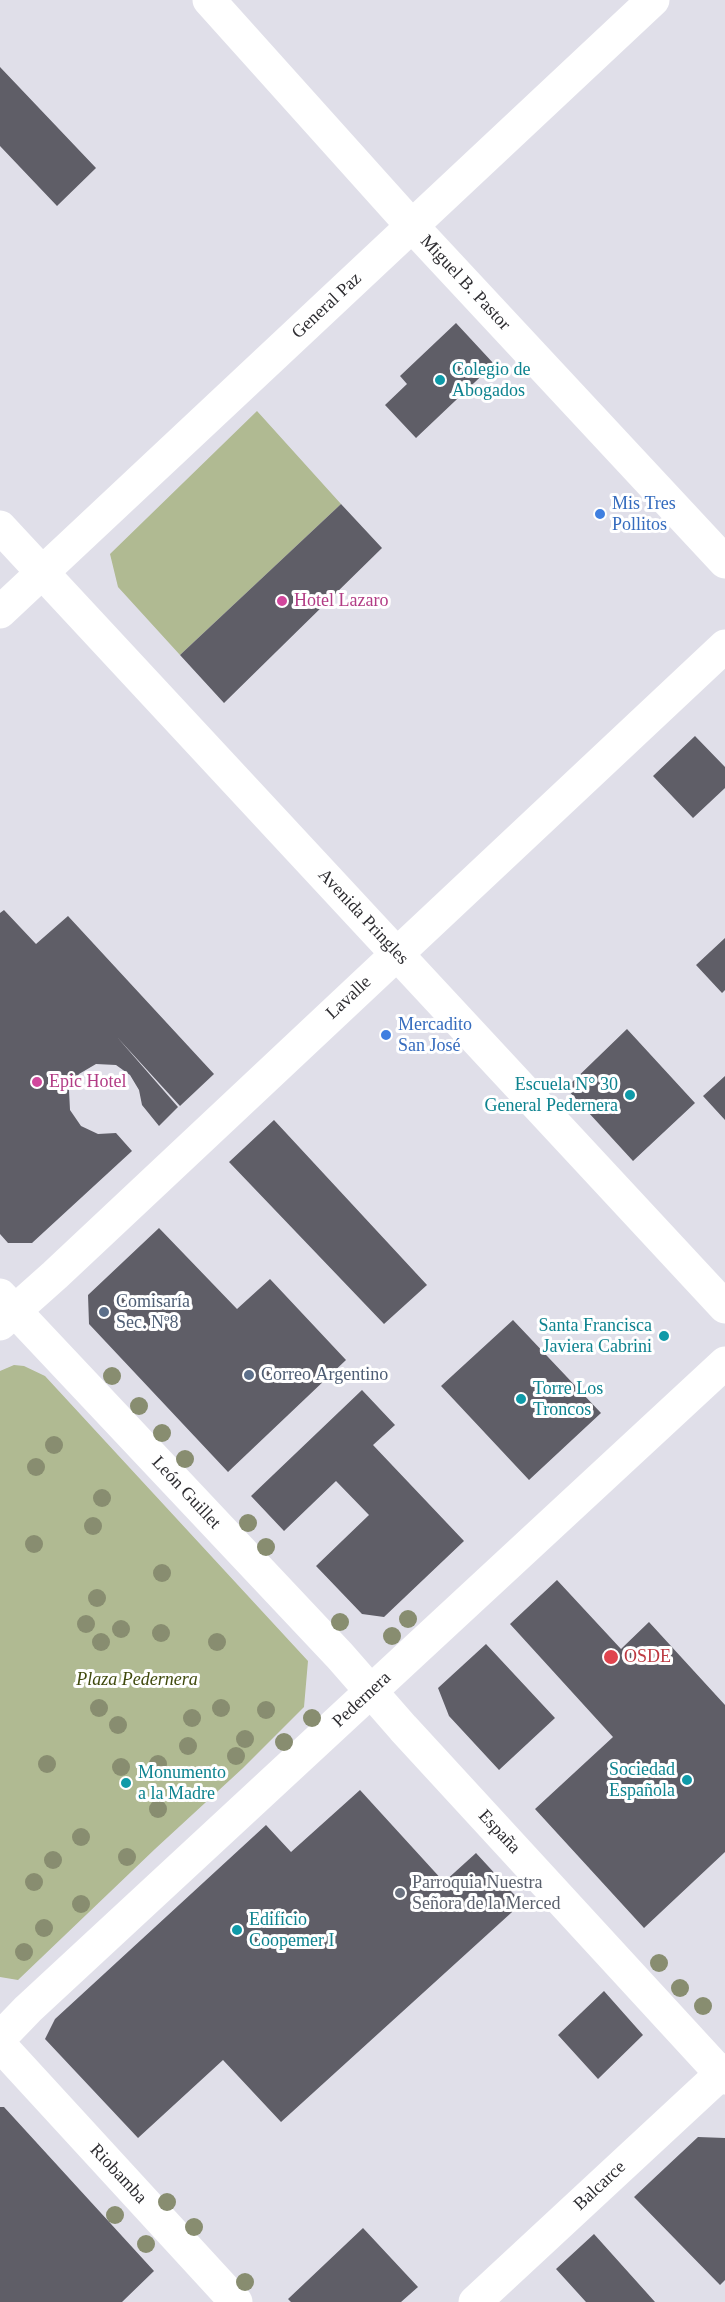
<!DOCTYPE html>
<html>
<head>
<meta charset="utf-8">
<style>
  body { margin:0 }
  canvas { display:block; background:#e0dfe9 }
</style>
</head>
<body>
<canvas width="725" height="2302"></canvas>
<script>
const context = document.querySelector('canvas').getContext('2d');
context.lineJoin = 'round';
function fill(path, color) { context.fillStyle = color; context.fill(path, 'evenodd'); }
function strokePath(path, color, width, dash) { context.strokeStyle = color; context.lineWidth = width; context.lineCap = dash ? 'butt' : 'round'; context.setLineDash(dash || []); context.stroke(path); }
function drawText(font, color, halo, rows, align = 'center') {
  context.font = font + ' "Times New Roman",serif'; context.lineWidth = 6; context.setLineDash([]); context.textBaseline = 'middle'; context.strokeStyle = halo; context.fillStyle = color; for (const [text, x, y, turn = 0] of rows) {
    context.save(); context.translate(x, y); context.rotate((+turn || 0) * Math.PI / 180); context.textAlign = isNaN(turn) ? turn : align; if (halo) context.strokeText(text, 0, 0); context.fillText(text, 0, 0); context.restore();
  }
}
fill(new Path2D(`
  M257,411L341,504L180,655L118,587L110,554Z
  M14,1365L24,1366L45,1376L308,1661L304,1707L243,1768L155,1849L18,1980L0,1977V1371Z`), '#b0ba92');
fill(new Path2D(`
  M0,67L96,168L57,206L0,146Z
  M456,323L494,364L416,438L385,405L407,384L400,376Z
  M341,504L382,548L224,703L180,655Z
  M695,736L725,767V788L693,818L653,776Z
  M4,910L36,944L68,916L214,1074L180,1106L117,1037L178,1107L159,1126L142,1105L139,1090L130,1075L116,1065L96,1064L79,1074L69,1090L70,1110L81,1126L98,1134L116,1133L132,1151L32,1243H8L0,1234V913Z
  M725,938V990L722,993L696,965Z
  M627,1029L695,1103L633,1161L566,1088Z
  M725,1076V1120L703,1096Z
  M274,1120L427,1285L384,1324L229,1162Z
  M159,1228L237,1309L270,1279L346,1360L228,1472L89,1324L88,1295Z
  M513,1320L601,1413L529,1480L441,1386Z
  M362,1390L395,1425L373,1445L464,1541L384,1617L362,1614L316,1566L369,1515L336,1481L284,1531L251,1496Z
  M557,1580L621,1649L649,1622L725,1705V1852L644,1928L535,1809L613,1737L510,1624Z
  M486,1644L555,1718L499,1770L449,1716L438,1688Z
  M360,1790L444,1882L476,1853L522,1903L281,2122L223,2060L138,2138L45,2039L55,2019L266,1825L291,1852Z
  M604,1991L643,2035L598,2079L558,2035Z
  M0,2107H4L154,2271L122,2302H0Z
  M698,2137L725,2138V2280L720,2285L634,2197Z
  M363,2228L418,2287L401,2302H291L288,2299Z
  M594,2234L655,2302H586L556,2269Z`), '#5f5e67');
strokePath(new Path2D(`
  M209,0L412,226L725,562
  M0,612L653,0
  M0,1324L55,1275L725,646
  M0,2038L28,2009L725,1363
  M0,2045L236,2302
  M475,2302L725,2070`), '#fff', 33);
strokePath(new Path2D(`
  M0,1295L340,1656L403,1728L725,2078`), '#fff', 33);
strokePath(new Path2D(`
  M0,527L725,1307`), '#fff', 33);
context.fillStyle = '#888d70';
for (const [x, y] of [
  [112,1376],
  [139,1406],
  [162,1433],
  [54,1445],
  [185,1459],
  [36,1467],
  [102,1498],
  [248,1523],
  [93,1526],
  [34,1544],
  [266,1547],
  [162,1573],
  [97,1598],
  [408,1619],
  [340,1622],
  [86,1624],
  [121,1629],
  [161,1633],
  [392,1636],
  [101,1642],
  [217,1642],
  [99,1708],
  [221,1708],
  [266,1710],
  [192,1718],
  [312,1718],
  [118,1725],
  [245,1739],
  [284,1742],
  [188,1746],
  [236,1756],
  [47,1764],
  [158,1764],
  [121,1767],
  [158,1809],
  [81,1837],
  [127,1857],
  [53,1860],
  [34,1882],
  [81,1904],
  [44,1928],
  [24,1952],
  [659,1963],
  [680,1988],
  [703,2006],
  [167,2202],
  [115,2215],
  [194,2227],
  [146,2244],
  [245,2282]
]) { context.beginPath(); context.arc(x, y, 9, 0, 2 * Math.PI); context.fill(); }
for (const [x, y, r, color] of [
  [440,380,6,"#0f9aa8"],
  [600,514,6,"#3f7fe0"],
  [282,601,6,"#d1479c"],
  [386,1035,6,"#3f7fe0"],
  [37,1082,6,"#d1479c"],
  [630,1095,6,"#0f9aa8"],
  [104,1312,6,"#5c6f8a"],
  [664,1336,6,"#0f9aa8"],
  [249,1375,6,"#5c6f8a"],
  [521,1399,6,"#0f9aa8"],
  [611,1657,8,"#e0444e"],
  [687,1780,6,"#0f9aa8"],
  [126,1783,6,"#0f9aa8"],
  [400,1893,6,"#6b7280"],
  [237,1930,6,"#0f9aa8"]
]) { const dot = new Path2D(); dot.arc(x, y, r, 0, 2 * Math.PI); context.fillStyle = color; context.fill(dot); strokePath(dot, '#fff', 2); }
drawText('18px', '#2e2d31', '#fff', [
  ["Miguel B. Pastor",465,283,47],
  ["General Paz",327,306,-43],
  ["Avenida Pringles",363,917,47],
  ["Lavalle",349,998,-43],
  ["León Guillet",186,1493,47],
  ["Pedernera",362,1700,-43],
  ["España",499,1832,47],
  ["Riobamba",118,2174,47],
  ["Balcarce",600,2186,-43]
]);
drawText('18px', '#0d838f', '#fff', [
  ["Colegio de",452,370],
  ["Abogados",452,391],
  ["Escuela N° 30",618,1085,"right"],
  ["General Pedernera",618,1106,"right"],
  ["Santa Francisca",652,1326,"right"],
  ["Javiera Cabrini",652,1347,"right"],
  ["Torre Los",533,1389],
  ["Troncos",533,1410],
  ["Sociedad",675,1770,"right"],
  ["Española",675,1791,"right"],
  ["Monumento",138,1773],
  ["a la Madre",138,1794],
  ["Edificio",249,1920],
  ["Coopemer I",249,1941]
], 'left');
drawText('18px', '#366cbe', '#fff', [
  ["Mis Tres",612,504],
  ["Pollitos",612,525],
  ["Mercadito",398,1025],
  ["San José",398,1046]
], 'left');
drawText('18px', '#b23c85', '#fff', [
  ["Hotel Lazaro",294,601],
  ["Epic Hotel",49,1082]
], 'left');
drawText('18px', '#4e5e75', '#fff', [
  ["Comisaría",116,1302],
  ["Sec. Nº8",116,1323],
  ["Correo Argentino",261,1375]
], 'left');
drawText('18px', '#be3a42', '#fff', [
  ["OSDE",624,1657]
], 'left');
drawText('italic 18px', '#404a0d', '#fff', [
  ["Plaza Pedernera",137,1680]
]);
drawText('18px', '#5b616d', '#fff', [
  ["Parroquia Nuestra",412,1883],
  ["Señora de la Merced",412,1904]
], 'left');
</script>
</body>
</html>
